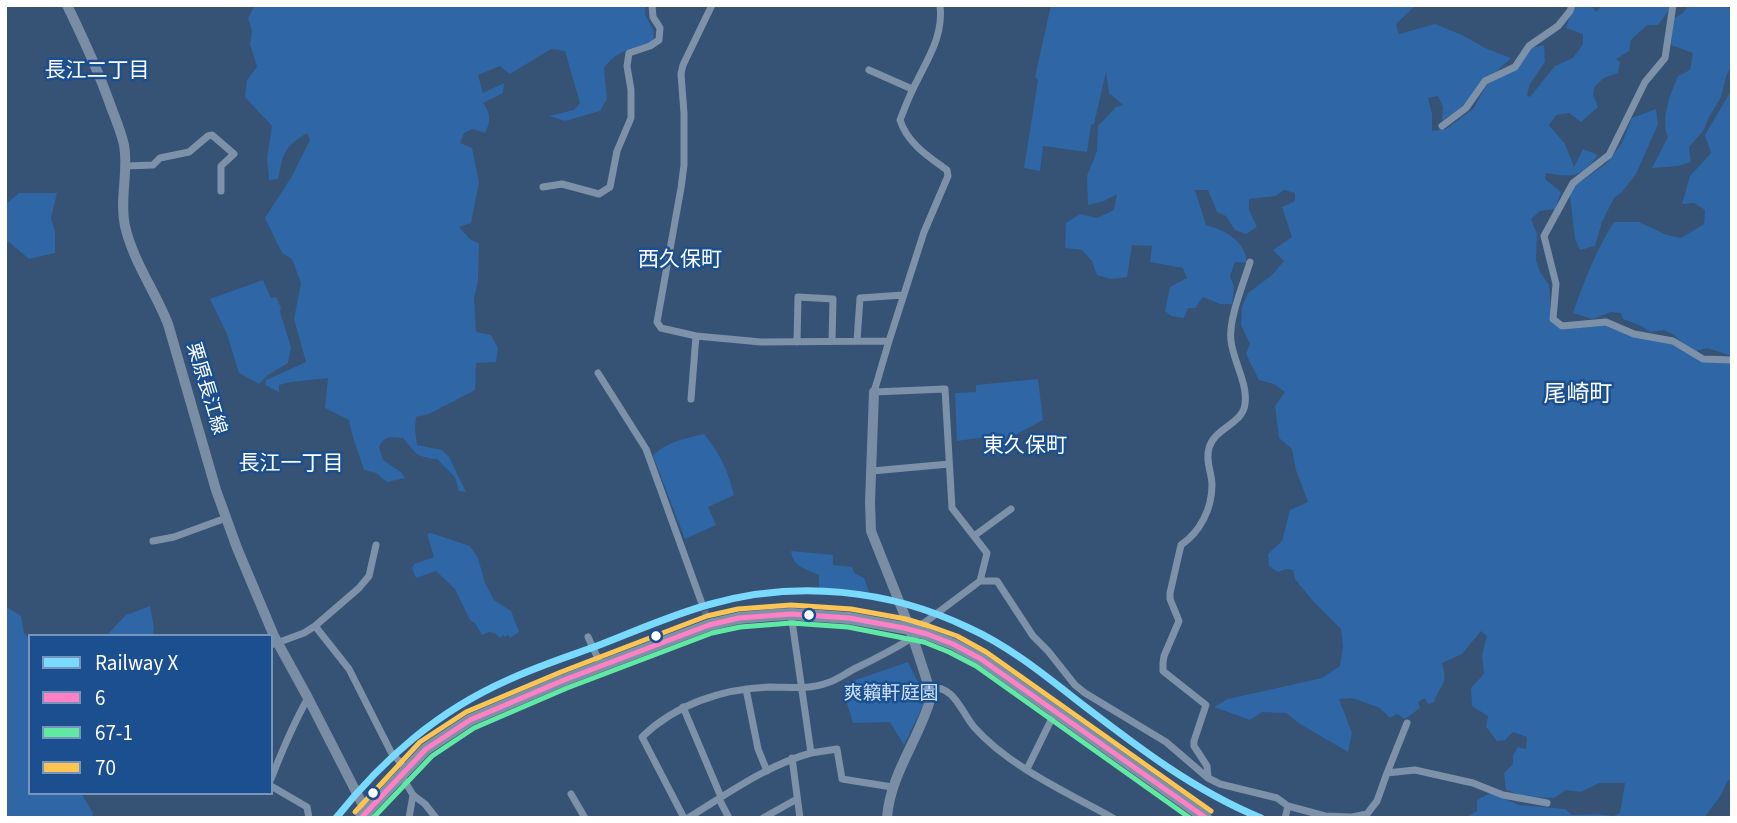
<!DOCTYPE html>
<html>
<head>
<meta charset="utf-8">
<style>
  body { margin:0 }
  #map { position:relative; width:1737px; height:823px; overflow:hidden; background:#365274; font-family:"Source Sans 3",sans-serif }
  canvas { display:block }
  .frame { position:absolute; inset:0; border:7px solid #fff; pointer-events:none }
  .legend { position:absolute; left:28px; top:634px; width:245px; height:161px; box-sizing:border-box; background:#1b4f8f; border:2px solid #7695bc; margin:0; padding:9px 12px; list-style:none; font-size:21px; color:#fff }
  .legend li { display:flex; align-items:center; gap:14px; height:35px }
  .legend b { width:35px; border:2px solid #7695bc }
</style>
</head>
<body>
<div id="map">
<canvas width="1737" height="823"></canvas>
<div class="frame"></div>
<ul class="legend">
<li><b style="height:9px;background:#7adafe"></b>Railway X</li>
<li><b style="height:9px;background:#ff80c5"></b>6</li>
<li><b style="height:9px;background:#60e9a3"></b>67-1</li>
<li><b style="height:9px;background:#fcc553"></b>70</li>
</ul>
</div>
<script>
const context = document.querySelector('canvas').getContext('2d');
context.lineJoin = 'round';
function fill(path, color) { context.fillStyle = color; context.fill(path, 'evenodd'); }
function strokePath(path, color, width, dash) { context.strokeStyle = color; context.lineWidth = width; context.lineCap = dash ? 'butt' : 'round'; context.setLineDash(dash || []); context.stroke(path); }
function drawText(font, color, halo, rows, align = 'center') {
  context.font = font + ' "Source Sans 3","Noto Sans JP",sans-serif'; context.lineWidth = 5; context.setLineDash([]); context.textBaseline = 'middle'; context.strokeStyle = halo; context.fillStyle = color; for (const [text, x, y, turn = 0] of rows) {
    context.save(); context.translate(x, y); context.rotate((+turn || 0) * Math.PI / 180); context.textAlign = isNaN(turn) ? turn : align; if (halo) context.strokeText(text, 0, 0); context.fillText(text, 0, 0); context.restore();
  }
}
fill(new Path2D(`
  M255,5H645V14L654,32L653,43C631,48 618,50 604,68L607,99L600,111L565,121L549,116L574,110L580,103L565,51L551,49L510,74L500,66L478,75L483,93L504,83L503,93L483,103C491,114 491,121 485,133L473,129L464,133L460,143L472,148L479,182L471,223L459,227L470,239L479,244L478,281L474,298L476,332L491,335L498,348L496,362L476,363L475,390L429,414L416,417L415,429L417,445L442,450L449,457L466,492L459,491L455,477L437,459C415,457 416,453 403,438C392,437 384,435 379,447L383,460L401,472L405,478L387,482L376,473L364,470C359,453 352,438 349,420L325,408L328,378L291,382L279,385V392L265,385L266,380L306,362L294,319L301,283L292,259L282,253L265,218L292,176L310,140L307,133C283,148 284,152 278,179L269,180L267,158L272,126L245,97L247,80L257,67L250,44L252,31L248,18Z
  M1051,5H1416L1396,24L1399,34L1435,24L1462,35L1487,49L1511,58L1496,72L1482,79L1467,103L1442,121L1443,107L1438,96L1428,98L1432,114V131L1446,129L1473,109L1488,83L1517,69L1530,48L1544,45L1545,62L1530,84L1527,95L1530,97L1555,66L1573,58L1583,44V34L1566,28L1574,5H1591L1596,12L1602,5H1669V10L1658,25H1647L1631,40L1629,51L1616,59L1620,62L1618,73L1604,78L1595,86L1593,95L1598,107L1581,122L1569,113L1556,115L1549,125L1565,144L1574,167L1583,149L1598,155C1582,177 1573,178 1546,173L1545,179L1561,192L1555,209L1540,211L1531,219L1537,234L1536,260L1540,272L1549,285L1550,294V319L1561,328L1606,325L1672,343L1702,362H1732V778L1727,782L1721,795L1704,818H1465L1477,811V800L1490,793L1519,805L1565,809L1572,815L1595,814L1614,816L1620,813L1625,783H1599L1581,792L1566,790L1554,798L1527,797L1506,790L1504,773L1513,764V755L1518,747L1526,749L1527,737L1513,732L1505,740L1497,741L1486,727L1488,716L1472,706L1471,688L1484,674L1482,655L1487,636L1481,631L1462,654L1442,663C1449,687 1440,683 1434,702L1428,704L1425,698L1418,702L1420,708L1405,719L1397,714L1390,718L1380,708L1352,698L1339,699L1352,733L1348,752L1300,724L1286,713L1262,712L1250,720L1214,707L1228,699L1322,678L1340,666L1343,647L1341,629L1312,600L1295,579L1293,570L1286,569L1278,572L1269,566L1268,554L1282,541L1290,510L1308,502L1296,470L1292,449L1279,438L1275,406L1285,392L1274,384L1259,380L1246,354L1250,344L1241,325L1242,307L1248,293L1272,275L1284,261L1273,250L1292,237L1282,207L1295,201V193L1284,190L1276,196L1249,199V210L1257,227L1246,234L1235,230L1226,216L1217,212L1208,190H1195L1206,225C1226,231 1245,240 1247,263L1235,262L1230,276L1234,287L1232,304H1220L1203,297L1195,308H1188L1184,318L1171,316L1165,311L1170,287L1187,278L1183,268L1150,262L1152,246L1132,245L1127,277L1110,279L1097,275L1092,261L1082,250L1065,248L1066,223L1080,214L1097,218L1114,210L1117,194L1104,201L1088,205L1087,176L1097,151L1098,126L1116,107L1123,105L1109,93L1106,72L1094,124L1091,125L1087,152L1043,146L1040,171L1024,168L1038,80L1035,77Z
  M1688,5H1724L1732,10V63L1726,77L1721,97L1709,117L1703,131L1689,147L1691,162L1678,166L1652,168L1668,137C1660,119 1671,93 1678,76L1690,70L1693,53L1671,45L1673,19L1683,13Z
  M1732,89V356L1707,348L1696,351L1684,344L1674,335L1664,330L1651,332L1639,325L1623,319L1621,313L1611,312L1592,319L1573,313C1584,281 1596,250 1614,222H1639L1667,235L1681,238L1704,224L1705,210L1694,203L1682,204L1690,176L1711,153L1705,135Z
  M1656,109L1658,124L1636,174L1622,192L1614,198L1602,222L1595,246L1580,250L1575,239L1570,196L1574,186L1606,164L1622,143L1632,118Z
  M19,193H57L51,218L55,232V253L29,259L9,242L5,243V205Z
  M263,280L271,298L276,297L281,308L280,312L291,347L288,363L268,375L259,384L239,373L227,334L210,299Z
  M1038,379L1043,420L1004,441L1005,454L994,456L992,436L957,441L955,393L976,392V385Z
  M704,434C721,456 727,468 734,495L708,507L716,525L685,539L653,456C665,442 687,438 704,434Z
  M431,533L470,546L478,558L485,583L494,600L511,611L519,632L510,638L508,635L505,637L503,635L500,638L495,633L489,632L482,635L475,623L470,620L455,589L436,571L416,578L412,568L414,564L434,557L427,534Z
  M791,551L833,555V565L852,567L854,573L864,578L869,592L819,589V575C806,569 793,567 791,551Z
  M5,606L21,616L24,633L30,639V793H81L93,813L92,818H5Z
  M150,606L154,627L153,636H106L126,615Z
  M908,662L926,699L904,745L890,722L853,723L841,685Z`), '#2f66a5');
strokePath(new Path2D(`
  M701,601L707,617`), '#546c89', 7, [7, 3.5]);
strokePath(new Path2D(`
  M712,5L683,65L681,74L684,113V165L681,188L657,322L661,328L696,336L761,342L889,341
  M940,5C944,37 926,61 913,89C908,99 904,110 900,120C907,143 929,157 947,170L948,176L924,232L889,341L874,392L945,389L952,508L987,553L980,581
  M1673,5L1665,58L1645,82L1609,155L1573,183L1544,236L1556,284L1553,319L1562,326L1606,322L1634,334L1673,341L1703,359L1732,360
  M869,70L912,89
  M1442,126L1466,108L1485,81L1515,67L1529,46L1558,26L1570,11L1572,5
  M126,166L153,165L160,158L189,152L208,136L212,135L234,154L221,166V191
  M543,187L562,184L599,194L610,187L617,151L631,118V90L627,66L629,53L650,46L659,40L660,28L653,17L652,5
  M857,341L860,298L903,295
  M797,342L798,297L833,299L832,341
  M598,373L646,449L701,601
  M691,399L696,336
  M872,471L949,464
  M974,536L1011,509
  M153,541L174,537L226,518
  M315,626L349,669L391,752L406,769
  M912,628L924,623L980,581H997L1033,636L1048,651L1075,685L1085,693L1166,742L1208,778L1220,784L1277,798L1288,806L1325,816L1352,817L1367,814L1377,801L1387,773
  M588,637L601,665
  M271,645L304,633L315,626L359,588L369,576L376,545
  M929,687C955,686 960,710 974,727C1008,766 1068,793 1113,818
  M746,689L758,749L767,771
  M683,707L721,797
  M1407,723L1387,773L1415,770L1473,783L1503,795L1547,803
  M811,753L837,749L842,779L892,787
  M792,758L800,818
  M1027,769L1055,712
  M401,775L413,795L425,804L436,818
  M1208,777L1207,766L1194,746V741L1206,705L1163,671V663L1164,656L1179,621L1170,599V593L1181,545C1200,532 1212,509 1212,485C1212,473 1205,461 1209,448C1214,428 1243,424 1245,404C1248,384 1233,360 1231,341C1228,320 1244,282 1250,262
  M271,779C282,751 293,724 308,698
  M271,786L307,807L309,818
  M571,794L585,818
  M719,799L729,818
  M409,818L413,795
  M684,818L642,737C676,704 722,689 769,687C789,687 808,690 827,683C837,680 846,673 856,668C875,659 894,649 912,638
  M688,818C727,794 767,765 811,753L791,614
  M763,818L797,799
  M1285,818L1288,806`), '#7d92a8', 7);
strokePath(new Path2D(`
  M67,5C83,38 98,70 110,104C115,118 121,131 124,145C129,172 119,199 125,226C133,261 155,291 168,324L216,490L237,548L274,636L308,698L369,817
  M874,392L870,502L871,531L910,629L929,687L931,697C920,738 890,774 887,818`), '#798da4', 10);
strokePath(new Path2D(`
  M361,818L426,749L470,720L564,680L709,625L739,618L773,615L791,614L849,618L904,628L927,634L953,644L981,659L1206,818`), '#7e92a7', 12);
strokePath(new Path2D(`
  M361,818L426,749L470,720L564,680L709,625L739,618L791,614L849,618L904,628L927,634L953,644L981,659L1206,818`), '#ff80c5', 5);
strokePath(new Path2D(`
  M373,818L432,756L474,728L567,688L712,633L740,627L791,623L848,627L924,642L949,652L976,666L1190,818`), '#60e9a3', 5);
strokePath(new Path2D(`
  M355,812L420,742L466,712L561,672L707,616L738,609L791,605L851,609L906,619L929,626L957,636L986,652L1211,811`), '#fcc553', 5);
strokePath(new Path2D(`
  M336,818C384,758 438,711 508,680C538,666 570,656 602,644C638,630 674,614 711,604C796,580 889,589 969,628C1011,647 1047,677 1083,705C1139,748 1195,791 1261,818`), '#7adafe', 7);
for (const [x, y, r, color] of [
  [809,615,6,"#fff"],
  [656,636,6,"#fff"],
  [373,793,6,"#fff"]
]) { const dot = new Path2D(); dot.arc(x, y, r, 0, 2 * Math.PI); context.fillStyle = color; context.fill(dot); strokePath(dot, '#1b4f8f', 2.5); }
drawText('19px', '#fff', '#1b4f8f', [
  ["栗原長江線",205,389,73]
]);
drawText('19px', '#cfe3fa', '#1b4f8f', [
  ["爽籟軒庭園",891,695]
]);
drawText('21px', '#fff', '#1b4f8f', [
  ["長江二丁目",97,72],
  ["西久保町",680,261],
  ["東久保町",1025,447],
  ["長江一丁目",291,465]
]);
drawText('23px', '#fff', '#1b4f8f', [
  ["尾崎町",1578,396]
]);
</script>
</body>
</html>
